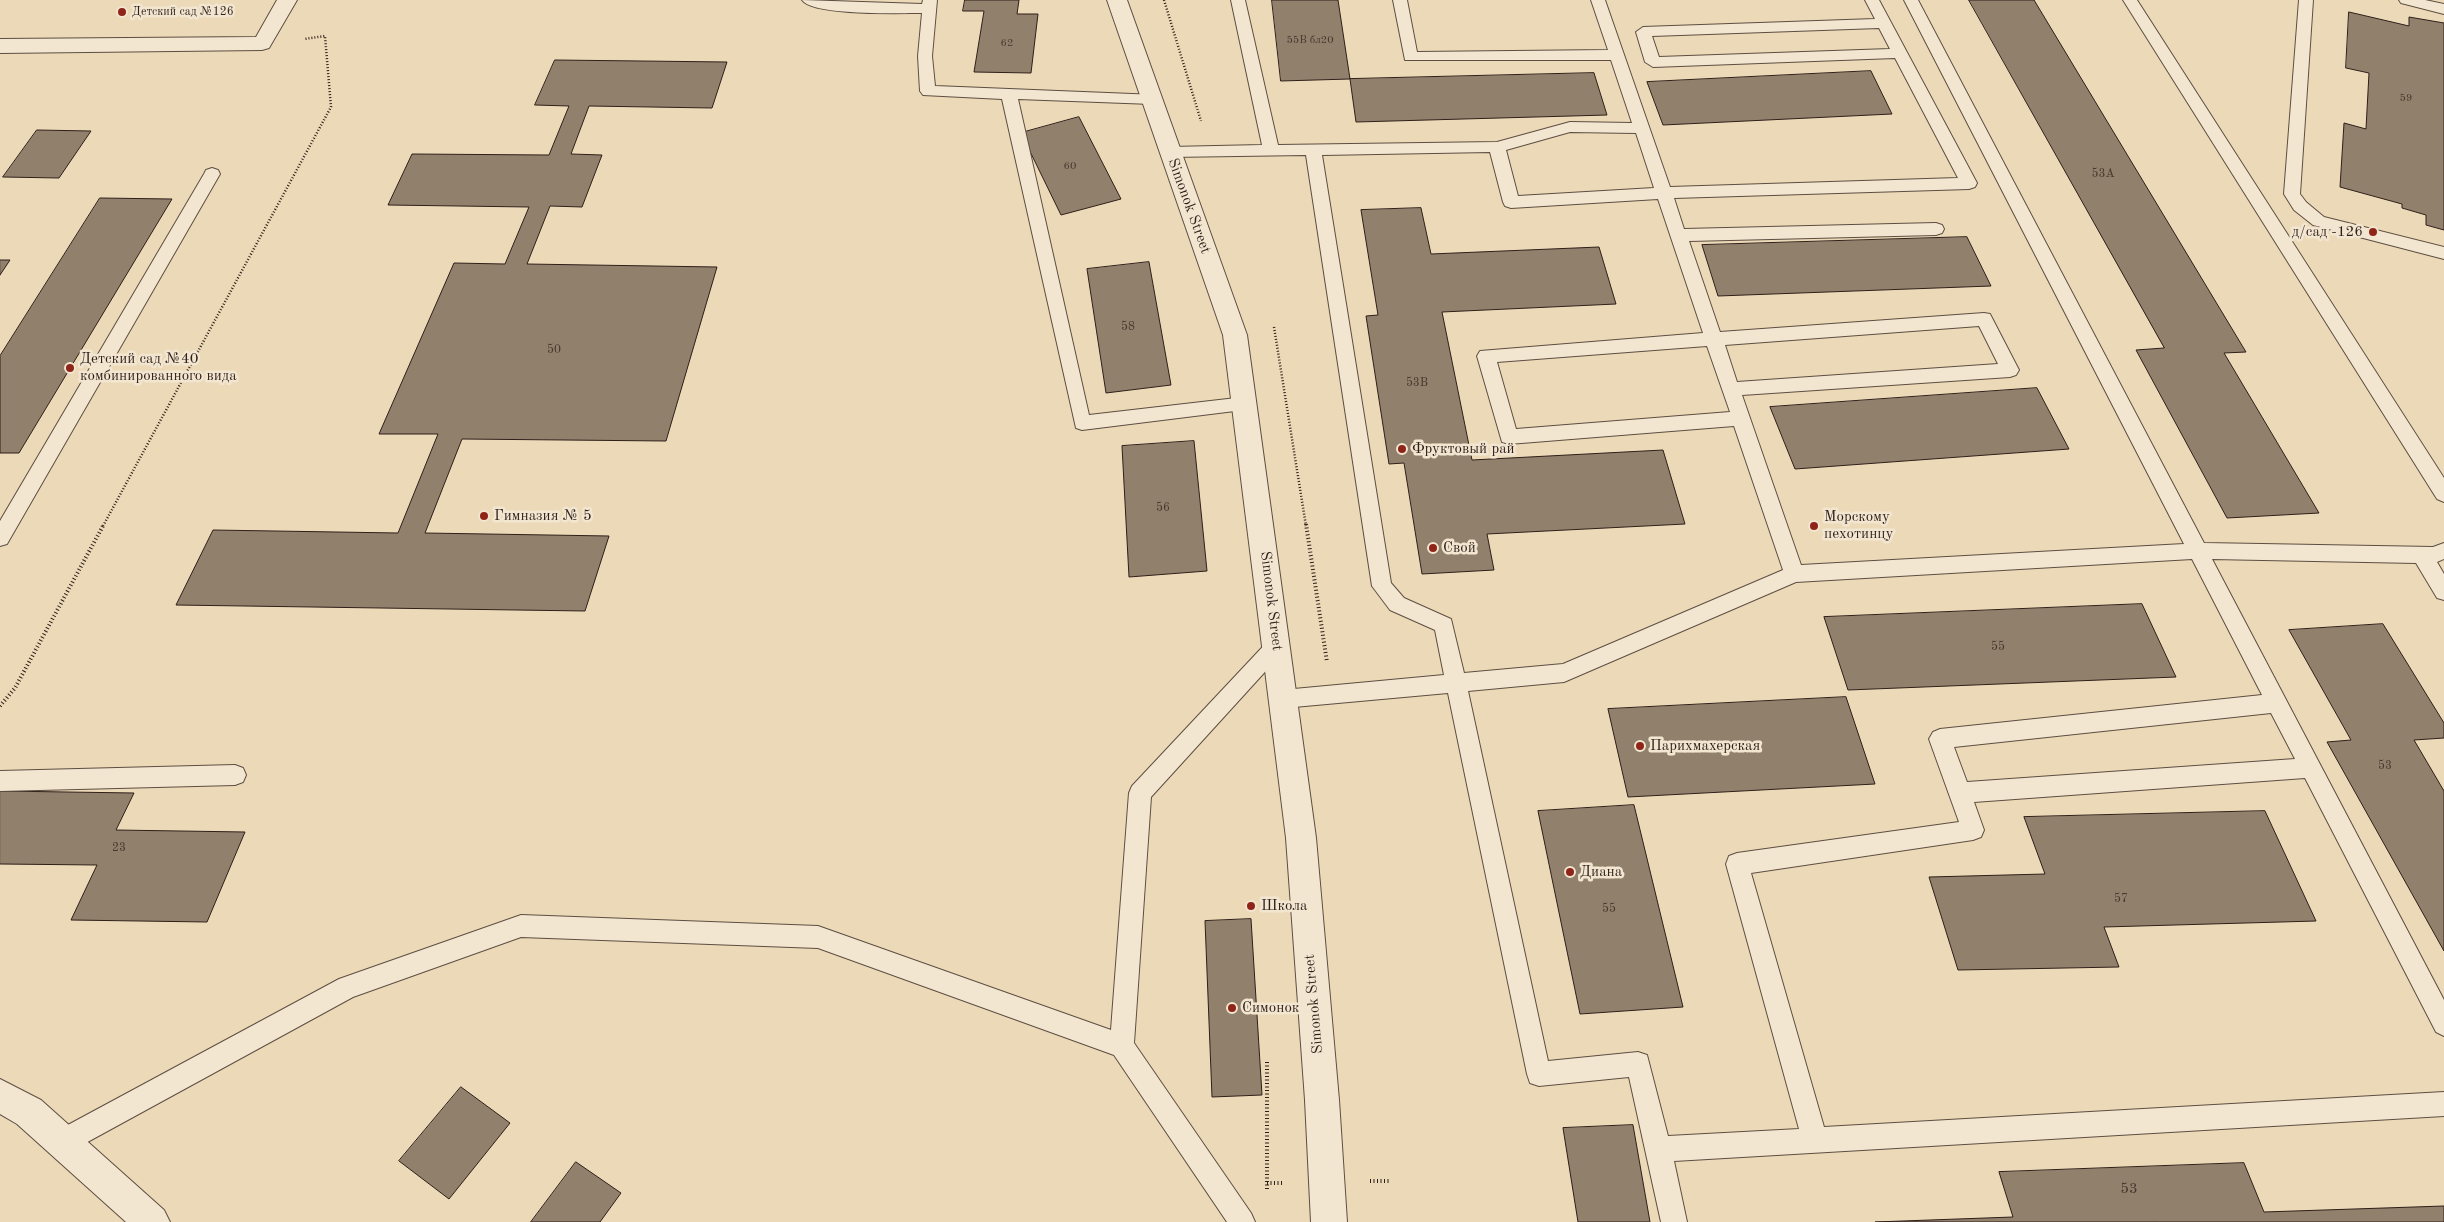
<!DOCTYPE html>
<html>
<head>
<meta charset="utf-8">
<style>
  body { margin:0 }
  canvas { display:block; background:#ebd9b8 }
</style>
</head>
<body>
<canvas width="2444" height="1222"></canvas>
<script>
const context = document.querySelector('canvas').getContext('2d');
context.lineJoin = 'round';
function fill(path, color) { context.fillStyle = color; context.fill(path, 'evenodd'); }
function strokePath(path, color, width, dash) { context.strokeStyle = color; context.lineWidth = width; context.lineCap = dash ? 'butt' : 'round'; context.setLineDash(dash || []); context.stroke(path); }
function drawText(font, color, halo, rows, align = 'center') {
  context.font = font + ' "Old Standard TT",serif'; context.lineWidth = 5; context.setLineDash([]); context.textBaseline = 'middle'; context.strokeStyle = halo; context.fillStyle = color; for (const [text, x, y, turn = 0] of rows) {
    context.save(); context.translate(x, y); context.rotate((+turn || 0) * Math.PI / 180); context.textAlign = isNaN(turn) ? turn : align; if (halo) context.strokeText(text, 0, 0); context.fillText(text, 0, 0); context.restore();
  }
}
const building = new Path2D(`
  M965,0H1019L1017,14H1038L1031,73L974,72L984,11H963Z
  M1272,0H1338L1350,79L1281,81Z
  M1969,0H2034L2246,352L2224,353L2319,513L2227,518L2136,350L2164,348Z
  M2349,12L2409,26V17L2444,23V230L2426,225V215L2402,208V204L2340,187L2344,123L2366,129L2369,73L2346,68Z
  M555,60L727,62L712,108L589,106L571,154L602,155L582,207L550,206L527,264L717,267L666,441L462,439L425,533L609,536L585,611L176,605L213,530L398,533L438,434H379L454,263L505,264L529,207L388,205L412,154L549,155L569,106L535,105Z
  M1871,71L1892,114L1663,125L1647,82Z
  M1594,73L1607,115L1356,122L1350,79Z
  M1079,117L1121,199L1061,215L1021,133Z
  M37,130L91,131L59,178L3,177Z
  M100,198L172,199L19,453H0V356Z
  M1421,208L1431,254L1599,247L1616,304L1442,312L1472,460L1663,450L1685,524L1487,534L1494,570L1422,574L1404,463L1389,464L1366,316L1378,315L1361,210Z
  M1967,237L1991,286L1718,296L1702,245Z
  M0,260H10L0,275Z
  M1149,262L1171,385L1106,393L1087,269Z
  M2037,388L2069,449L1795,469L1770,407Z
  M1194,441L1207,571L1129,577L1122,446Z
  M2142,604L2176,677L1848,690L1824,617Z
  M2383,624L2444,723V738L2414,740L2444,791V951L2327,742L2351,740L2289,630Z
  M1846,697L1875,784L1628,797L1608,709Z
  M0,791L134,793L116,830L245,832L207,922L71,920L97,865L0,864Z
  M1634,805L1683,1007L1580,1014L1538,811Z
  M2265,811L2316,921L2104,927L2119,967L1958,970L1929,877L2045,874L2024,817Z
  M1251,919L1262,1095L1212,1097L1205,921Z
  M461,1087L510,1123L449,1199L399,1161Z
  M1633,1125L1650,1222H1578L1563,1128Z
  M576,1162L621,1193L600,1222H531Z
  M2244,1163L2264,1212L2444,1206V1222H1875L2013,1217L1999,1172Z`);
fill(building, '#91806c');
strokePath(building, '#2f1f19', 1);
const service = new Path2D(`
  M802,0L922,4L923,0H937L932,56L935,86L1157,95L1160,99L1157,103L1152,104L1018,99L1089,415L1245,397L1251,399L1254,404L1251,409L1082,430L1076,428L1002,99L923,95L920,91L918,56L922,13C899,13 813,16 802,0Z
  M1231,0H1245L1278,145L1497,142L1570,122L1632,123L1611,60H1405L1393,0H1407L1417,52L1608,50L1591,0H1605L1670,187L1958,178L1895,58L1653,67L1645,62L1636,32L1643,27L1875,19L1865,0H1879L1977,183L1975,187L1969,189L1674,198L1684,229L1936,223L1942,225L1944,229L1942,233L1936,235L1689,241L1720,332L1984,313L1990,314L2019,370L2016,375L2010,377L1742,395L1801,565L2184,544L1904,0H1918L2204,543L2433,547L2444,543V559L2437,562L2444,574V600L2437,598L2416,563L2212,559L2444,1000V1036L2436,1032L2305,778L1974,802L1984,830L1981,837L1973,840L1751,873L1824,1127L2444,1092V1116L1674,1161L1687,1222H1661L1629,1077L1539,1086L1530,1083L1527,1074L1448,693L1283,708L1276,706L1273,699L1276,692L1283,690L1444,675L1435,630L1390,610L1372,586L1306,155L1170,157L1164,156L1162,152L1164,148L1170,147L1262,145ZM1879,28L1890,49L1659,57L1652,36ZM1570,132L1636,133L1654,188L1518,196L1506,150ZM1490,152L1503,202L1505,206L1511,208L1658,199L1703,333L1480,351L1477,356L1502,442L1509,444L1734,426L1783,570L1563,664L1464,673L1451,619L1404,598L1391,583L1322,155ZM1979,326L1998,364L1737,382L1725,345ZM1707,346L1730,412L1516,429L1497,362ZM2192,559L2262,695L1940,729L1933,732L1929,739L1959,822L1737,853L1729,856L1726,864L1799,1129L1668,1136L1647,1055L1638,1052L1548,1061L1468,691L1564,682L1796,582ZM2271,713L2295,759L1967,782L1954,747Z
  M2123,0H2137L2444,478V502L2437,499Z
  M2299,0H2313L2300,194L2306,202L2324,217L2444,247V259L2313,225L2294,210L2284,194Z
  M2399,0H2425L2444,4V14L2401,3Z
  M212,168L218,170L220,174L7,544L0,546V521L204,174L206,170Z
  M1277,636L1284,639L1287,645L1284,651L1151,797L1134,1043L1251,1213L1255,1222H1227L1114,1055L818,948L521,937L353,997L71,1151L62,1154L53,1151L50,1142L53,1133L339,979L521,915L818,926L1111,1030L1129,793L1132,786L1270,639Z
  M235,765L243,768L246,775L243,782L235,785L0,791V771Z`);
const minor = new Path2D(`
  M277,0H297L269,48L262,50L0,53V39L256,37Z
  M0,1079L41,1100L164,1210L170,1222H126L17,1124L0,1114Z`);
const tertiary = new Path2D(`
  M1107,0H1127L1247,335L1316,838L1339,1100L1347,1222H1311L1305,1100L1286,838L1223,335Z`);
strokePath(service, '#5e4e41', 2);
strokePath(minor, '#5e4e41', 2);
strokePath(tertiary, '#5e4e41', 2);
strokePath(new Path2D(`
  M1164,0L1201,121
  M1274,327L1306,526
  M103,526L331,107L325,36L304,39`), '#2f1f19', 2.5, [1, 2]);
strokePath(new Path2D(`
  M1306,524L1327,662
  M0,706L15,688L104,524
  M1267,1062V1189
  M1370,1181H1390
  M1267,1183H1284`), '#2f1f19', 4, [1, 2.5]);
fill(service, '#f2e6d1');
fill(minor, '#f2e6d1');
fill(tertiary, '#f2e6d1');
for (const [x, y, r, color] of [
  [122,12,5,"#8f2418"],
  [2373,232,5,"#8f2418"],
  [70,368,5,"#8f2418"],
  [1402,449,5,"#8f2418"],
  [484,516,5,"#8f2418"],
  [1814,526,5,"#8f2418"],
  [1433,548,5,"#8f2418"],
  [1640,746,5,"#8f2418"],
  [1570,872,5,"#8f2418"],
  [1251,906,5,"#8f2418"],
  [1232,1008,5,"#8f2418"]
]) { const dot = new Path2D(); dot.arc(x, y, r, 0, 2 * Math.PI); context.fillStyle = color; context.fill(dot); strokePath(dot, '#f2e6d1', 2); }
drawText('11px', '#48372e', null, [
  ["55В бл20",1310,40],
  ["62",1007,43],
  ["59",2406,98],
  ["60",1070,166]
]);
drawText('12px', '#2f1f19', '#f2e6d1', [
  ["Детский сад №126",132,12]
], 'left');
drawText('12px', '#48372e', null, [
  ["53А",2103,174],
  ["58",1128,327],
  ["50",554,350],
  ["53В",1417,383],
  ["56",1163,508],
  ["55",1998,647],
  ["53",2385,766],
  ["23",119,848],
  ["57",2121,899],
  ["55",1609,909]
]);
drawText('15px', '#2f1f19', '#f2e6d1', [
  ["Simonok Street",1189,206,70],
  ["Simonok Street",1271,601,83],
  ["Simonok Street",1314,1004,-95]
]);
drawText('15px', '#2f1f19', '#f2e6d1', [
  ["д/сад -126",2363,232,"right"],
  ["Детский сад №40",80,359],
  ["комбинированного вида",80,376],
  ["Фруктовый рай",1412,449],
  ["Гимназия № 5",494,516],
  ["Морскому",1824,517],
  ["пехотинцу",1824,534],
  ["Свой",1443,548],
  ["Парихмахерская",1650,746],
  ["Диана",1580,872],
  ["Школа",1261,906],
  ["Симонок",1242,1008]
], 'left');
drawText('15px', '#48372e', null, [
  ["53",2129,1189]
]);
</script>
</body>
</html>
